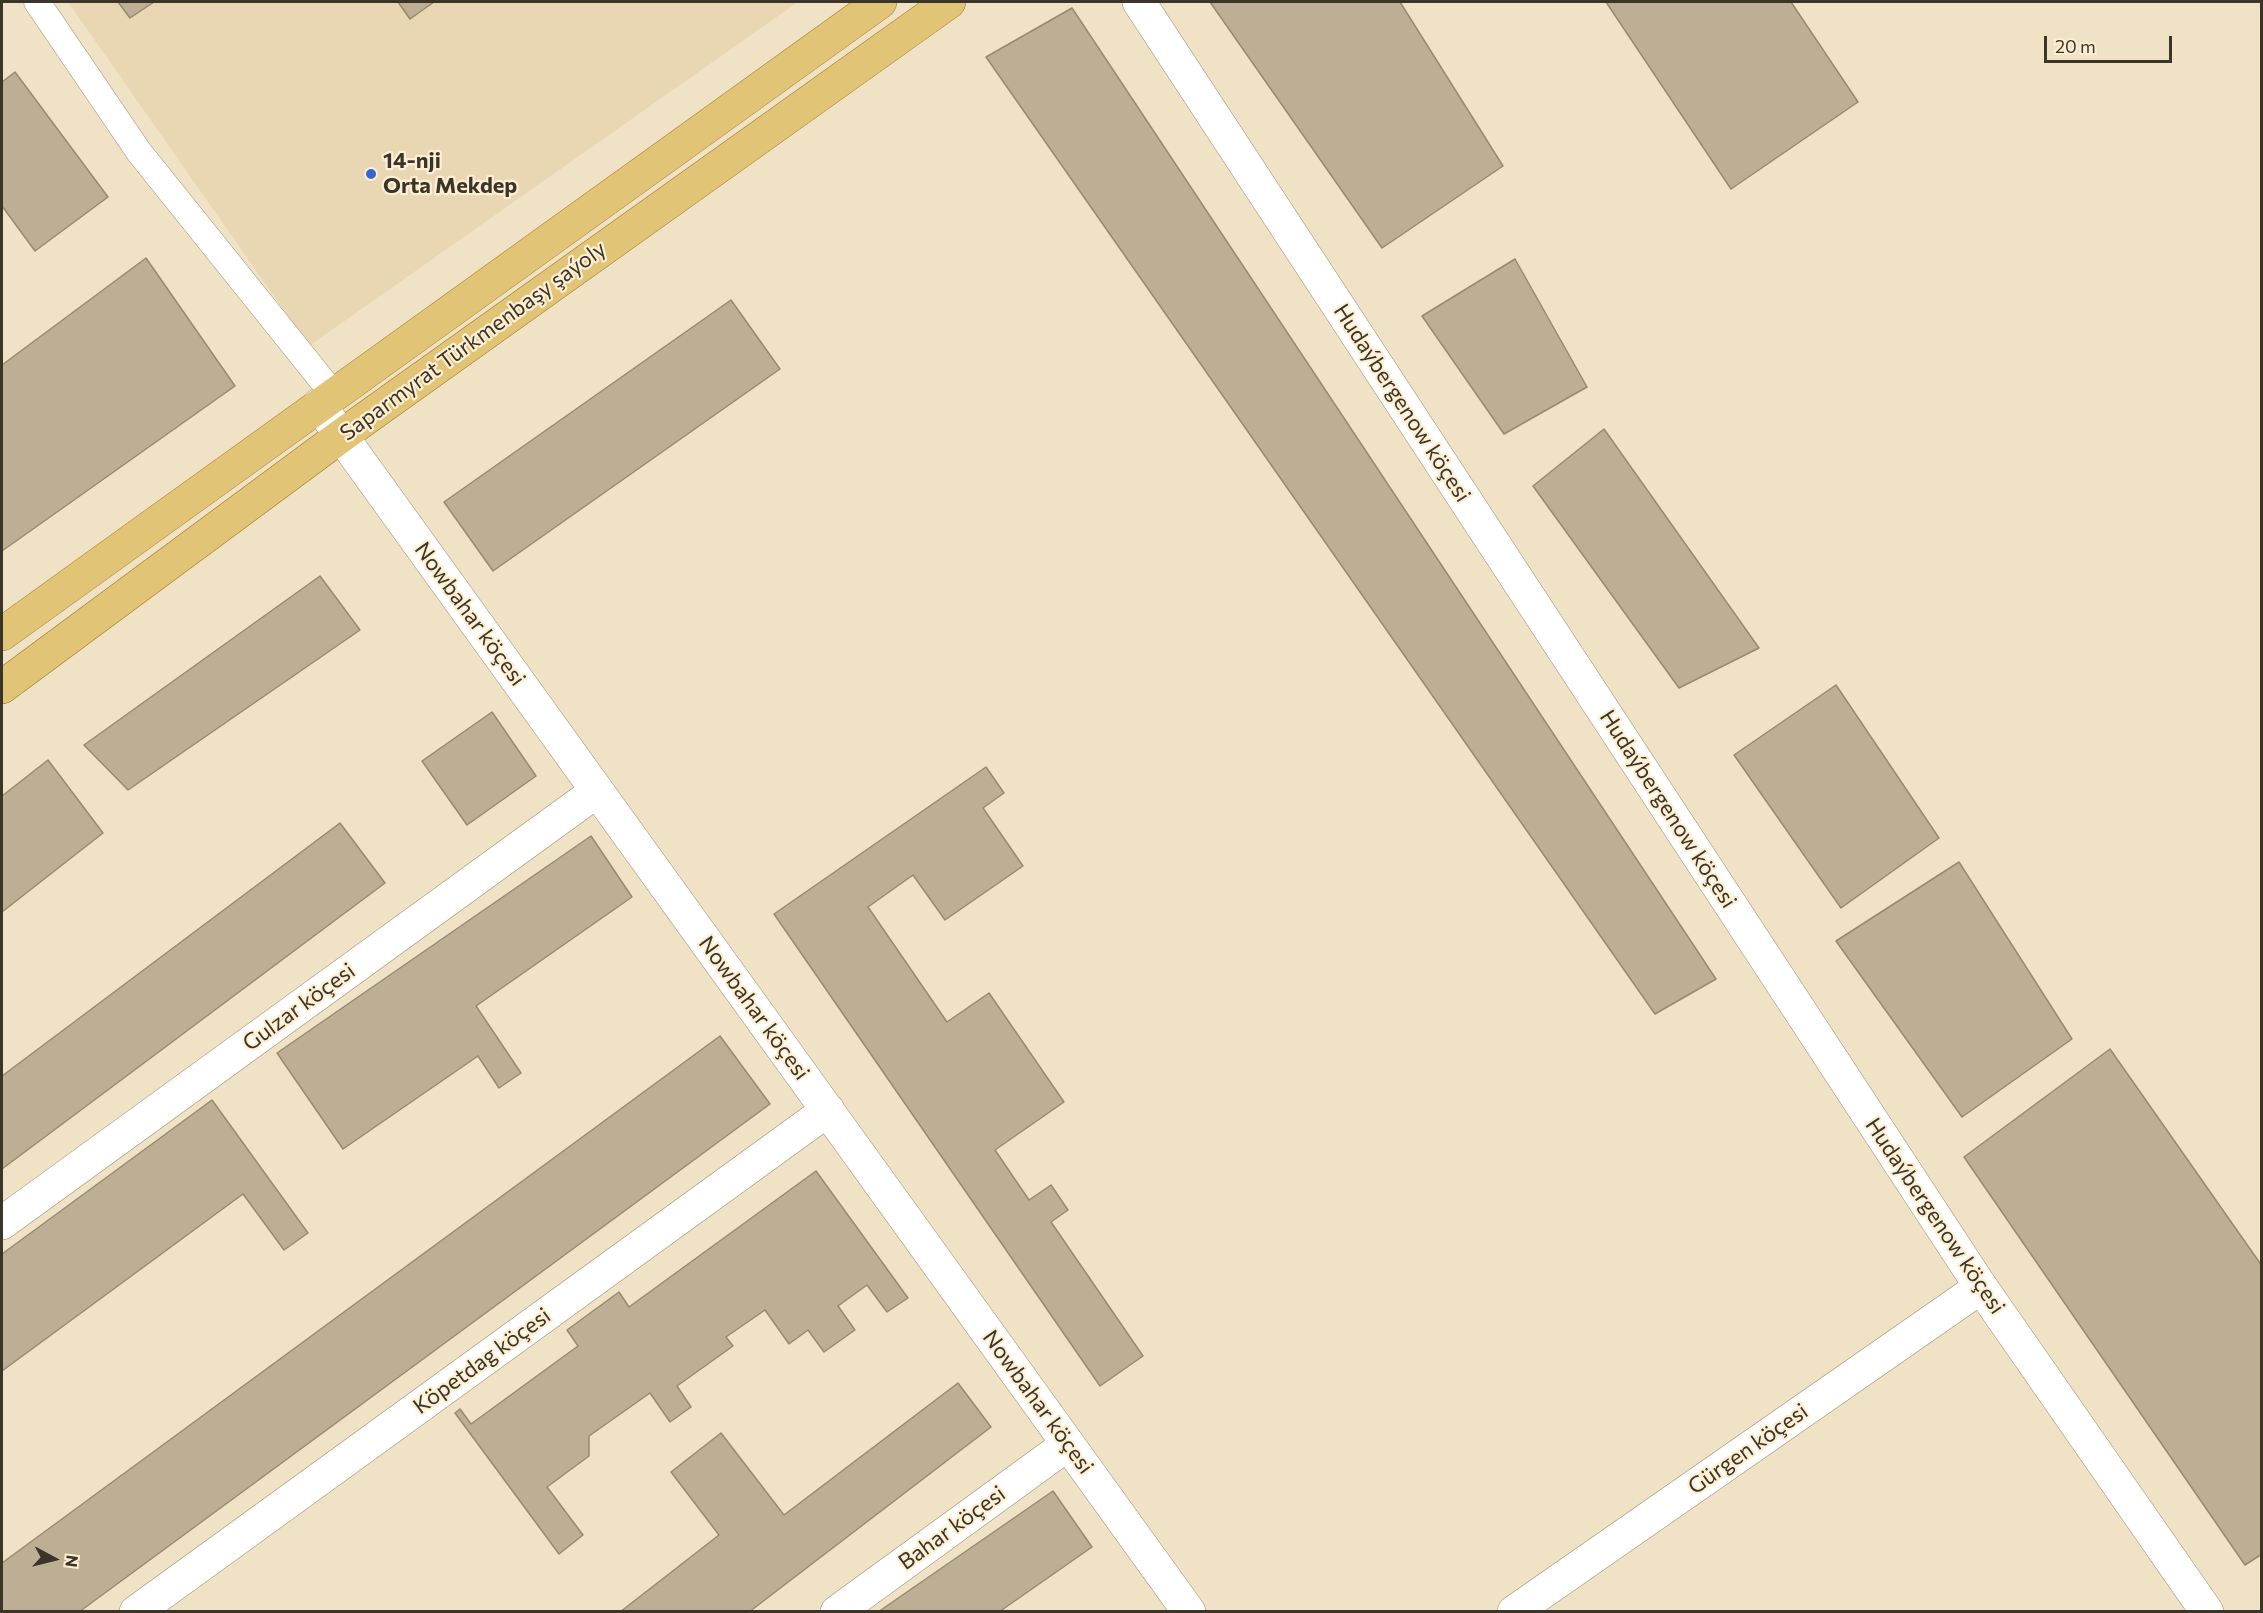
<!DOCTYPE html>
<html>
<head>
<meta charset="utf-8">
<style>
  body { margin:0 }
  #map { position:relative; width:2263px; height:1613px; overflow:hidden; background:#f0e2c5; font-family:Commissioner,sans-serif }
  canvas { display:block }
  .frame { position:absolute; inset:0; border:3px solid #3a3429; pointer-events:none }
  .north { position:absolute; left:24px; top:1529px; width:60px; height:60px; -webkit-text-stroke:4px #feefd2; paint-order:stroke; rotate:97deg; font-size:16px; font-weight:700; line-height:24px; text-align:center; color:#3a3429 }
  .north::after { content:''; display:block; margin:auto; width:21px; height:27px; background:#3a3429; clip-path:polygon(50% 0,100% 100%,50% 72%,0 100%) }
  .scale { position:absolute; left:2044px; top:36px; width:128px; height:27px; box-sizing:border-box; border:3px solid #3a3429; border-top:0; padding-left:8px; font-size:18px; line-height:21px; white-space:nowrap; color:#3a3429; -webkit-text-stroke:4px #feefd2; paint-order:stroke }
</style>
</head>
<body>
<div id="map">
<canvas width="2263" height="1613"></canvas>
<div class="frame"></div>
<div class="north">N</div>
<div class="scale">20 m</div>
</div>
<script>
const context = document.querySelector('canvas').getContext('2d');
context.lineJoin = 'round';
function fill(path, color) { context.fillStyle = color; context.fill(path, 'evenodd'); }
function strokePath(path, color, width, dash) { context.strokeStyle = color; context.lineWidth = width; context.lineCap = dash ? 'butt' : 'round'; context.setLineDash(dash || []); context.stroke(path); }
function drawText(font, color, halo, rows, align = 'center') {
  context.font = font + ' Commissioner,sans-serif'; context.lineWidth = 4.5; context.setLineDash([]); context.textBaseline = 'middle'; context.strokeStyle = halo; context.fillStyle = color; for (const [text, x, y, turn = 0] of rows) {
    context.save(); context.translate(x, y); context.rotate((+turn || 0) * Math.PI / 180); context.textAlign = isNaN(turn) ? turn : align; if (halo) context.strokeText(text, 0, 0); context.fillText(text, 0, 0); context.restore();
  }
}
fill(new Path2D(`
  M68,2H798L309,346Z`), '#e9d7b3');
const building = new Path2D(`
  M118,2H154L130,18Z
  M398,2H434L410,19Z
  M1210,2H1400L1503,166L1382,248Z
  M1606,2H1791L1858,102L1731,189Z
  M1072,8L1716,979L1655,1014L986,57Z
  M15,72L108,197L35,251L2,206V82Z
  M146,258L235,386L2,551V365Z
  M1515,259L1587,387L1504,434L1422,316Z
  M731,300L780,369L493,571L444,502Z
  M1604,429L1759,648L1679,688L1533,486Z
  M320,576L360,630L128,790L84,745Z
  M1836,685L1939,838L1841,908L1734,755Z
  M492,712L536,776L467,825L422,761Z
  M48,760L103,833L2,912V796Z
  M986,767L1004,793L983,808L1023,866L945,920L913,875L868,907L947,1022L989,993L1064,1102L995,1150L1029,1200L1051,1185L1068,1210L1051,1222L1143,1356L1100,1386L774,914Z
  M340,823L385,883L2,1169V1076Z
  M591,836L632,897L476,1006L521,1073L499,1088L478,1056L343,1149L277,1053Z
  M1959,862L2072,1039L1962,1117L1836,941Z
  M720,1036L770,1104L79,1612H2V1563Z
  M2110,1049L2262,1266V1554L2245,1565L1964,1157Z
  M212,1100L308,1233L284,1250L243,1194L2,1371V1254Z
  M816,1171L908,1298L887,1312L867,1285L838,1306L855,1330L824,1352L808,1330L789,1344L765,1310L726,1337L733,1346L677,1386L691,1407L670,1422L650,1393L589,1436V1456L547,1487L583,1535L559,1554L455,1413L460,1409L471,1424L578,1346L567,1330L619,1292L629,1307Z
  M958,1383L991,1427L749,1612H620L719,1535L671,1472L721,1433L784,1515Z
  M1053,1491L1092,1547L999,1612H878Z`);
fill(building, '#bdaf94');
strokePath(building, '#978a6f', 1.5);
const service = new Path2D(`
  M37,2L139,152L334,395`);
const minor = new Path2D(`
  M1139,2L1981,1287L2207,1612
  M319,405L1189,1612
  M2,1223L597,791
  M136,1612L828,1110
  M837,1612L1068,1444
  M1514,1612L1981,1287`);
const primary = new Path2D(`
  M2,634L880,2
  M2,687L341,436L949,2`);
strokePath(service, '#988b70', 27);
strokePath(minor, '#988b70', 34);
strokePath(primary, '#9b7821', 34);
strokePath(service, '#fff', 26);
strokePath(minor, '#fff', 33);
strokePath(primary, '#e2c477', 33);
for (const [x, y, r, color] of [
  [371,174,6,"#3564d4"]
]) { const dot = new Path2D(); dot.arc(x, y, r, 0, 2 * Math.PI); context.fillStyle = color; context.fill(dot); strokePath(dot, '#feefd2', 2); }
drawText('bold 22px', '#3a3429', '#feefd2', [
  ["14-nji",383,161],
  ["Orta Mekdep",383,186]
], 'left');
drawText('22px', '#3a3429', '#feefd2', [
  ["Saparmyrat Türkmenbaşy şaýoly",473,341,-36],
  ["Hudaýbergenow köçesi",1402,403,57],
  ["Nowbahar köçesi",470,614,54],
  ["Hudaýbergenow köçesi",1668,809,57],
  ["Gulzar köçesi",299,1007,-36],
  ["Nowbahar köçesi",754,1008,54],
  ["Hudaýbergenow köçesi",1935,1216,56],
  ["Köpetdag köçesi",482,1361,-36],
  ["Nowbahar köçesi",1038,1402,54],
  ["Gürgen köçesi",1748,1449,-35],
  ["Bahar köçesi",952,1528,-36]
]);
</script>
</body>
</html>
